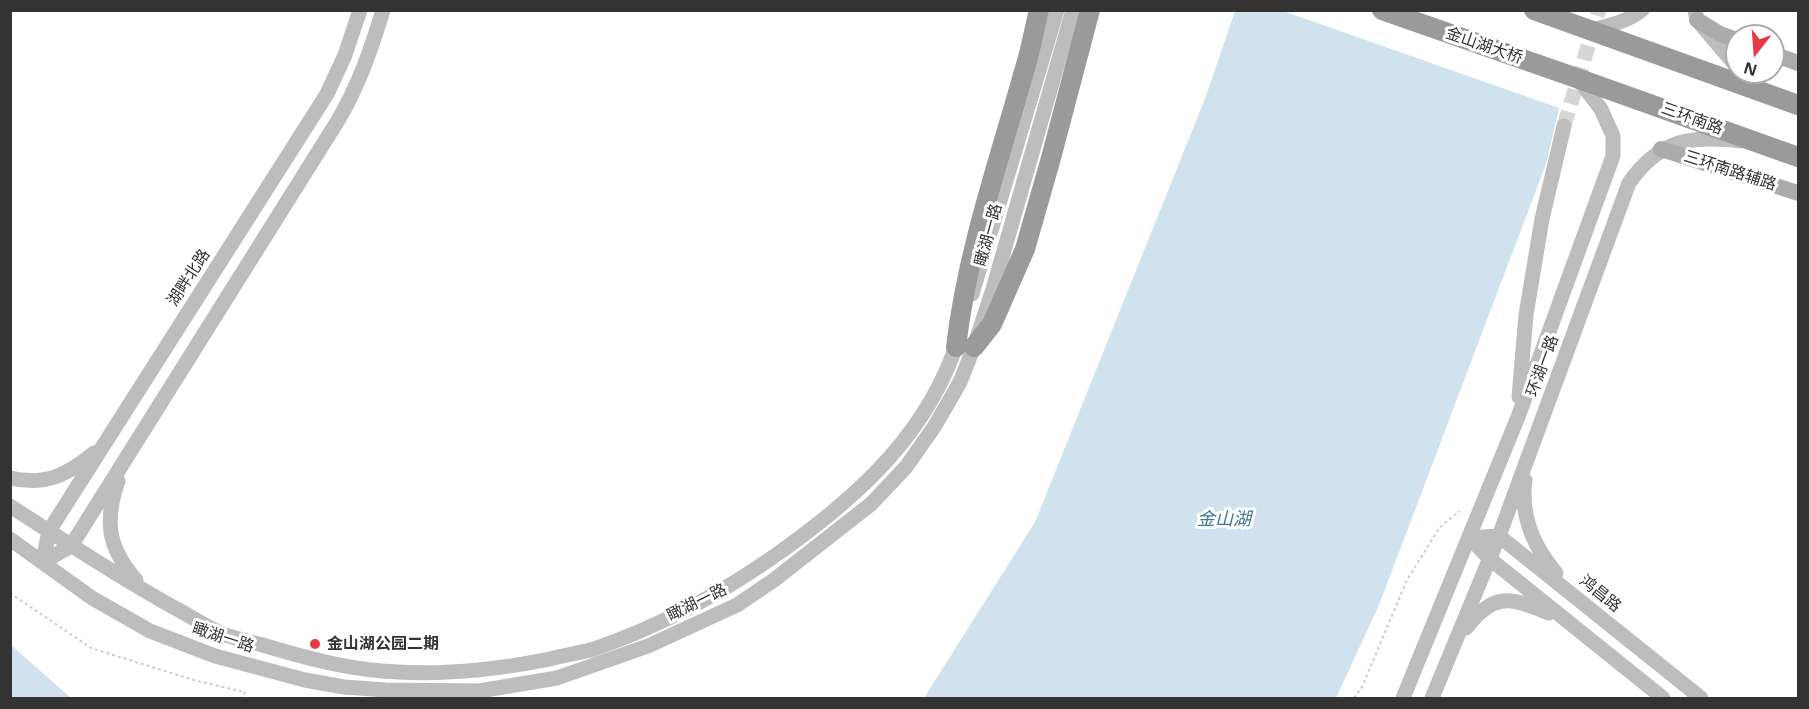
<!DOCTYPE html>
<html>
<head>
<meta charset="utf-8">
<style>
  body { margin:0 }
  #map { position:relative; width:1809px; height:709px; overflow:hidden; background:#fff; font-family:"Noto Sans",sans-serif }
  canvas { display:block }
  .frame { position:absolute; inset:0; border:12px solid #333; pointer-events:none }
  .north { position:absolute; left:1725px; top:24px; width:60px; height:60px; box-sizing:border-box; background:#fff; border:2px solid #adadad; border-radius:50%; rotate:197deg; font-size:16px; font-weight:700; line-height:24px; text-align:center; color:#333 }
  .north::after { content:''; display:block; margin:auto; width:21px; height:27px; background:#e63946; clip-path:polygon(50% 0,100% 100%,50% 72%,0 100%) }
</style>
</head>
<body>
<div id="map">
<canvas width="1809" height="709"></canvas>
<div class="frame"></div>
<div class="north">N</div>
</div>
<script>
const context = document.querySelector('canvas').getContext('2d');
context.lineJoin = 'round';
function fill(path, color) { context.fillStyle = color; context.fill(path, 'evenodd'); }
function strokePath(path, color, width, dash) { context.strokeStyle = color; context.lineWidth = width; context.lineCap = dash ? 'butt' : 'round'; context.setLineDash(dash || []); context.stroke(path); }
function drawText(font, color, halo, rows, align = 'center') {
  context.font = font + ' "Noto Sans","Noto Sans SC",sans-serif'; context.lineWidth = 6; context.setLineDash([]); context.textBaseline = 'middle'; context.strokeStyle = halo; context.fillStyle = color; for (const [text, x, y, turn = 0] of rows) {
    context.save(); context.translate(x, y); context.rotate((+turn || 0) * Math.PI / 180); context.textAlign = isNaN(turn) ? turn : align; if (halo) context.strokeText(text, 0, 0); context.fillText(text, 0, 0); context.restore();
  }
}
fill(new Path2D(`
  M1235,11H1582L1546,164L1379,605L1336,698H924L1035,522L1206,96Z
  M10,644L71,698H11Z`), '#cfe2ee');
fill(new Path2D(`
  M1584,10L1562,109L1283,11Z`), '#fff');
strokePath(new Path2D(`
  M1564,126L1599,10`), '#d6d6d6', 15, [15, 8]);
strokePath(new Path2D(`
  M10,593L91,648L197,681L245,692L241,698
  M1354,698L1362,687L1407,580L1440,527L1460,511`), '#cdcdcd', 2, [3, 3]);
strokePath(new Path2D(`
  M1695,10L1697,20L1737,67
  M1589,30C1608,26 1627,22 1642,10
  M972,294L1057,10
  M1519,397L1526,315L1542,219L1564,126
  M10,478C46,486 67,475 94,453
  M1525,480C1520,516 1534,547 1556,573
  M118,481C104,521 108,548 136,580
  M10,506C64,541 117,576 173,607C189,615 206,627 223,634C236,639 252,642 266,646C303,657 343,668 382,671C437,676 495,670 550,659C564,655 580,653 594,649C660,626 726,591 783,550C861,494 930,431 959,337
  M1470,538L1499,536L1701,698
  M1470,538L1490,559L1663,698
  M10,539L92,598L150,631L215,656L305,680L344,687L386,690L479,691L557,678L648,646L737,605L774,580L871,504L906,467L934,427L947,405L960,382L974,347L993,289L1073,10
  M43,562L71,546L337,122C358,87 371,50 383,10
  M43,562L49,531L327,94L345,55L360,10
  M1466,628C1495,592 1509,597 1549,613
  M1403,698L1518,417L1613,156V136L1601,109L1577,78
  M1432,698L1499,536L1629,183C1659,140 1690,135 1740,141`), '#bdbdbd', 15);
strokePath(new Path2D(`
  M1697,20L1720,34L1737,40
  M1773,54L1798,63
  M1661,149L1798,193`), '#ababab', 16);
strokePath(new Path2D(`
  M1534,10L1798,105
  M1585,81L1798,157
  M956,347C967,252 999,161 1025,68C1031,49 1034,30 1039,10
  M974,347L992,324L1025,249L1051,158L1090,10`), '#9a9a9a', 20);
strokePath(new Path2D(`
  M1382,10L1585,81`), '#9a9a9a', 20);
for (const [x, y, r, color] of [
  [315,644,6,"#e63946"]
]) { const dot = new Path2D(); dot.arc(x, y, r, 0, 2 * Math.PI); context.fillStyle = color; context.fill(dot); strokePath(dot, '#fff', 2); }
drawText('16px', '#333', '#fff', [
  ["金山湖大桥",1484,46,19],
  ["三环南路",1692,119,20],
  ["三环南路辅路",1730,171,18],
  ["瞰湖一路",989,235,-75],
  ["湖畔北路",189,278,-57],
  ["环湖一路",1543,366,-70],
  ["鸿昌路",1600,594,39],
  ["瞰湖一路",697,603,-26],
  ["瞰湖一路",223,638,18]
]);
drawText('bold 16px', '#333', '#fff', [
  ["金山湖公园二期",327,644]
], 'left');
drawText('italic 18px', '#3f7597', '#fff', [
  ["金山湖",1224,520]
]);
</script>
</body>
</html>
